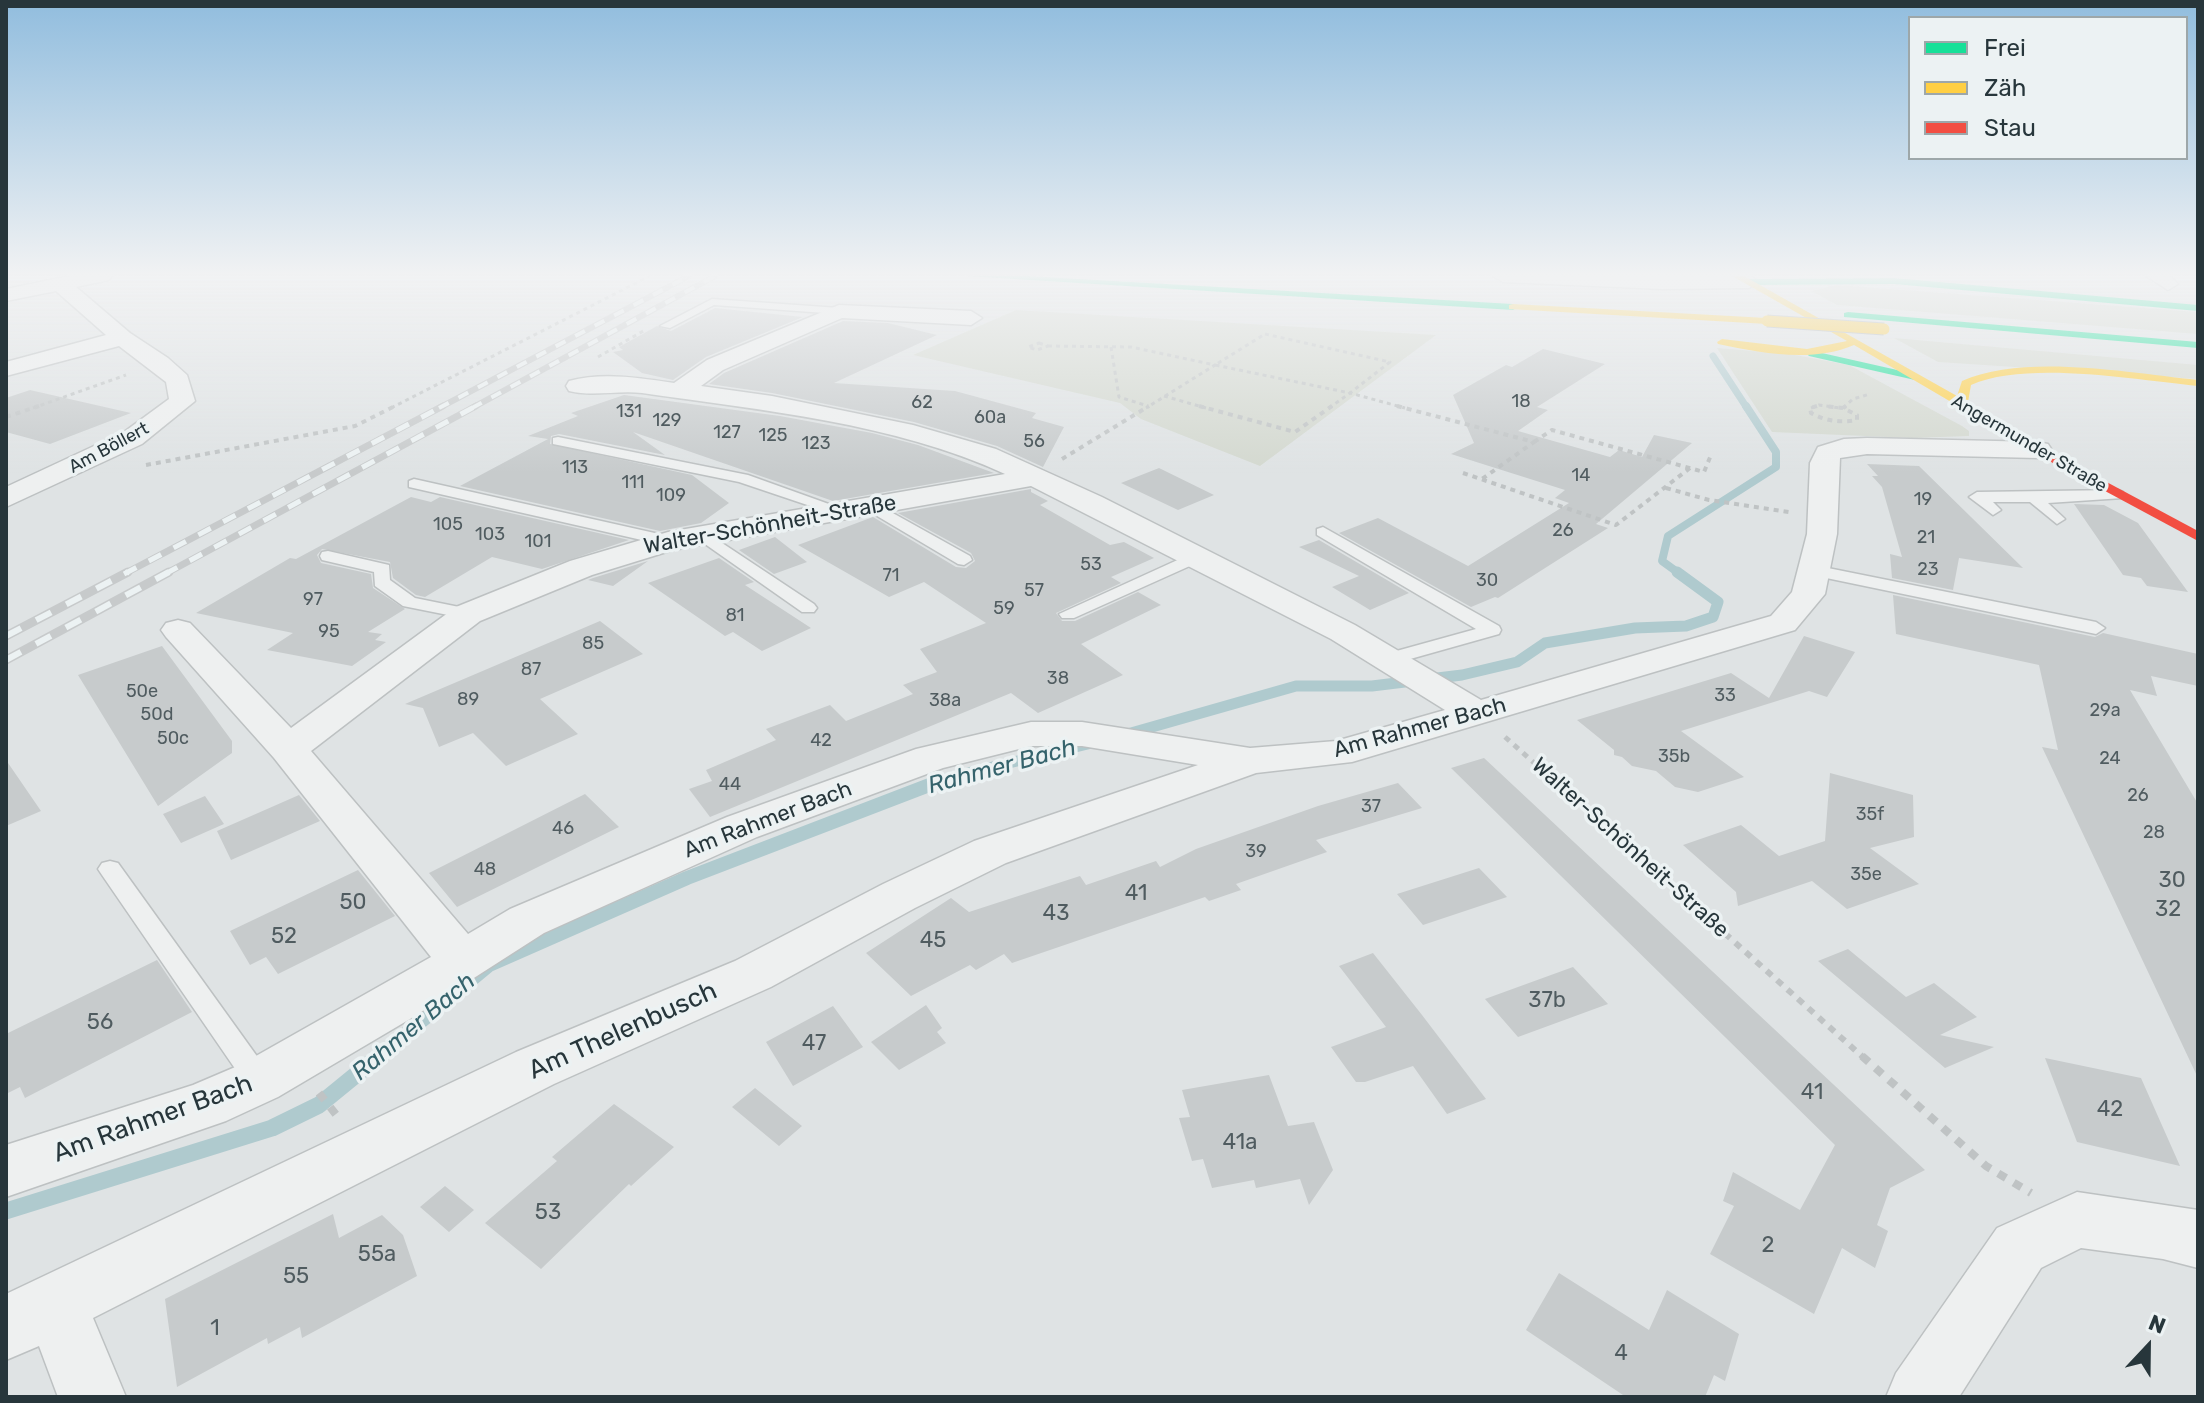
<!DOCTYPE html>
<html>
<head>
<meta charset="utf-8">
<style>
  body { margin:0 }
  #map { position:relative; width:2204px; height:1403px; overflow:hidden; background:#dfe3e4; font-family:Rubik,sans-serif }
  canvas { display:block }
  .frame { position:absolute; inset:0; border:8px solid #27363b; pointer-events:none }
  .legend { position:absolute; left:1908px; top:16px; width:280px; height:144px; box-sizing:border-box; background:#ecf2f3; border:2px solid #9da7a9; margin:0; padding:10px 14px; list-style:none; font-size:24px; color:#27363b }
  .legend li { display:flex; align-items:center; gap:16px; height:40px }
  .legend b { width:40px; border:2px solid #9da7a9 }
  .north { position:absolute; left:2108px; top:1307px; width:80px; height:80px; -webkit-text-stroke:6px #ecf2f3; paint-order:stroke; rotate:22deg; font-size:22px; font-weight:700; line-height:32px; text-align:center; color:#27363b }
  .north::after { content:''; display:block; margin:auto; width:28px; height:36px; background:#27363b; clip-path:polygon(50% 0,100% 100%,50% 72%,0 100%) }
</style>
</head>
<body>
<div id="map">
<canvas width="2204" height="1403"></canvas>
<div class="frame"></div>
<ul class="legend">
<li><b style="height:10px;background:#16e098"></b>Frei</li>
<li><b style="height:10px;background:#ffcf43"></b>Zäh</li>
<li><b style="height:10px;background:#f24e42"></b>Stau</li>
</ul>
<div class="north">N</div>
</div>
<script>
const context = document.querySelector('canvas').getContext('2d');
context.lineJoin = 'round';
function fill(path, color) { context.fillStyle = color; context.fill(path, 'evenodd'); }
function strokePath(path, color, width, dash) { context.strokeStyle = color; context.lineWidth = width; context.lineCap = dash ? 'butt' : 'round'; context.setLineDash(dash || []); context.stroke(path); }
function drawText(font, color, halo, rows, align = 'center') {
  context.font = font + ' Rubik,sans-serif'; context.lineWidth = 7; context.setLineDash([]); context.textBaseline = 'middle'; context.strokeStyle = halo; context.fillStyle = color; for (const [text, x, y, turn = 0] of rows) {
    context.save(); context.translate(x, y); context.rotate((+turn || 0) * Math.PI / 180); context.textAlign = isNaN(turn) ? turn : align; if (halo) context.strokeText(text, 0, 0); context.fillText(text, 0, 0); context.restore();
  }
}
fill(new Path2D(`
  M1837,285L2198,312V334L1837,305L1811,291Z
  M1016,310L1436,335L1260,466L1141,419L1120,403L913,355Z
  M1894,338L2198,365V379L1938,362Z
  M1717,348L1790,354L1849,365L1962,426L1969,431V436L1912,438L1772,432Z`), '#d3d8cf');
strokePath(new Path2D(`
  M1713,356L1747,408`), '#afcace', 7);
strokePath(new Path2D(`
  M1680,574L1662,561L1668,536L1776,467V452L1746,406`), '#afcace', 8);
strokePath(new Path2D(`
  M1124,735L1296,686H1372L1462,675L1517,662L1545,643L1635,628L1686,626L1713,617L1718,602L1677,572
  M927,786L951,777L1096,742`), '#afcace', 11);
strokePath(new Path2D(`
  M377,1058L489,965L687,878L932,784`), '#afcace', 14);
strokePath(new Path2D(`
  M6,1211L272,1128L319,1105L379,1056`), '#afcace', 17);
fill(new Path2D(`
  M715,308L803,317L706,357L673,380L642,373L613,352L623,350L619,347L657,326L671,331Z
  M843,321L888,323L937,335L834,383L955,391L1036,413L1032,418L1064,427L1043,467L997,446L914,422L772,393L709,384L724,373Z
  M1543,349L1605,364L1537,407L1548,410L1518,431L1610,457L1619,450L1642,457L1654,435L1692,443L1596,524L1608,528L1498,598L1495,597L1471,607L1339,533L1378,518L1468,566L1569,503L1555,498L1565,490L1451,454L1474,443L1453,395L1506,365L1512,367Z
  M30,390L131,413L50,444L6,432V398Z
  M624,395L780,416L872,433L918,445L994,473L833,501L633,432L665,455L559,434L551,436L550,444L692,475L729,503L701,523L660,531L460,486L548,439L528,436L578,416L571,413Z
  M1867,464L1919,466L2023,568L1959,558L1953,590L1892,578L1890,554L1902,557L1882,487L1872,476H1878Z
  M1159,468L1214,495L1178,510L1121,483Z
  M1031,489V492L1048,501L1040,505L1110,545L1124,542L1154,558L1111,577L1121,583L1056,613L1062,621H1075L1138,592L1161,605L1081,644L1123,675L1038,713L1011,693L710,817L689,789L712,781L706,770L776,740L766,729L830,705L846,721L913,694L903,685L937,672L920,649L986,623L924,582L889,597L798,545L873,517L956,567L966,568L975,561L971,553L898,513Z
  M411,497L431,502L440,497L629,540L542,569L492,557L425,597L416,595L393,578L390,562L322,549L317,555L321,563L371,574L373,588L405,609L368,632L382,634L375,640L386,642L352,666L267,650L293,633L196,613L290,558L296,559Z
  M2074,504L2104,505L2138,523L2188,592L2147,586L2141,578L2123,575Z
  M775,537L807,562L774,574L739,550Z
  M1319,540L1409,593L1370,610L1332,587L1359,576L1299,547Z
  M719,558L754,582L745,585L811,628L762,651L733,632L725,636L648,583Z
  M648,561L613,586L588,580L593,578Z
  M1893,595L2095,637L2103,633L2198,654V686L2151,676L2157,696L2130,690L2198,804V1078L2042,747L2058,750L2039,665L1896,634Z
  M600,621L643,654L540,699L578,734L506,766L473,733L439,747L423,708L405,704Z
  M1804,636L1855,652L1827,697L1809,691L1681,731L1744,777L1698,792L1675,787L1656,771L1632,766L1622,757L1614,755V750L1577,720L1731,673L1769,698Z
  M162,646L232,741V753L158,806L78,675Z
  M1484,758L1925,1170L1890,1188L1877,1225L1888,1231L1875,1268L1842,1248L1814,1314L1710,1254L1734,1206L1723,1201L1733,1172L1800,1210L1835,1145L1451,768Z
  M6,760L41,811L6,826Z
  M1830,773L1913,795L1914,837L1870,848L1919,884L1847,909L1812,881L1738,906L1736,892L1683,845L1741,825L1779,856L1825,841Z
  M1398,783L1422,808L1316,840L1327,852L1236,884L1241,890L1209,901L1205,897L1012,963L1004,954L976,970L970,965L911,996L866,953L951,898L969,912L1080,876L1086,885L1156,861L1160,867L1196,849L1318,806Z
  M585,794L619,827L457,907L429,873Z
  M299,795L320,821L231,860L217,831Z
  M205,796L224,824L181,843L163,814Z
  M1479,868L1507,897L1423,925L1397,894Z
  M358,870L395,916L278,974L266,957L250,965L230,931Z
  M1848,949L1906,997L1934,983L1977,1017L1940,1035L1994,1047L1945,1068L1818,961Z
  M1373,953L1422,1015L1486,1099L1447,1114L1413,1066L1365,1082H1356L1331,1047L1386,1027L1339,966Z
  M157,960L192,1012L25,1098L20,1087L6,1094V1034Z
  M1573,967L1608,1004L1518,1037L1485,999Z
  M926,1005L942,1028L937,1032L946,1043L899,1070L871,1042Z
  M833,1006L863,1047L793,1086L766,1042Z
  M2045,1058L2141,1078L2180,1166L2077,1142Z
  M1269,1075L1288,1126L1314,1122L1333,1170L1309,1205L1300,1179L1256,1188L1254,1180L1212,1188L1203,1159L1192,1161L1179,1118L1190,1117L1182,1090Z
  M755,1088L802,1126L779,1146L732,1107Z
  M614,1104L674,1147L631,1186L629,1184L541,1269L485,1223L557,1161L552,1157Z
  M445,1186L474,1210L449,1232L420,1207Z
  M333,1214L339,1238L382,1215L403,1235L417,1276L302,1338L300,1327L268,1344L267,1338L177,1387L165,1299Z
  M1559,1273L1649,1330L1667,1290L1739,1334L1725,1381L1714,1375L1705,1397H1626L1526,1330Z`), '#c7cbcc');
const lane = new Path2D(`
  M712,299L839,308L845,311L839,314L714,305L670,328L660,326Z
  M558,437L748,475L851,512L843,517L739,482L553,444V438Z
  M414,479L668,536L676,541L668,546L409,487V481Z
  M2118,490L2123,492V498L2048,503L2065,519L2057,524L2030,502H1993L2001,510L1993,515L1969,497L1977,492Z
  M873,502L970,556L972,560L964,565L958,564L867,510V504Z
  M1323,527L1499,626L1501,630L1499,634L1396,663H1382L1379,659L1382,655L1476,629L1317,535V529Z
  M701,529L814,604L817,608L814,612H802L695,537L693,534Z
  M328,551L389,565L390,580L415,598L474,610L477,614L468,619L403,606L375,586L374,572L322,560L320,556L322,552Z
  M1195,552L1203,557L1201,561L1074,618H1062L1059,614Z
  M1813,565L2096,622L2105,628L2096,634L1807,574L1804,570Z
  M110,861L118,863L269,1073L273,1081L269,1089L259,1093L249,1089L102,875L98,869L102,863Z`);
const street = new Path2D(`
  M69,276H112L109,280L76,287L130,333L168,358L187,375L195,401L142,444L6,507V487L124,432L169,399L166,382L119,346L6,376V362L106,335L56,291L6,301V289Z
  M1493,276H1751L1759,282L1749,288L1662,289L1503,282Z
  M2146,276H2170L2178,284L2168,290Z
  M839,305L971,311L982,318L971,325L842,318L723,370L701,386L772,396L913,425L996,449L1102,497L1355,625L1481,700L1771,616L1792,592L1807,534L1810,463L1818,447L1844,439L1867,438L2038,442L2048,444L2052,450L2048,456L2038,458L1867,454L1840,458L1837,534L1825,594L1795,630L1352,762L1256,773L1006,863L915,908L771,987L554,1084L93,1318L126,1397H58L39,1346L6,1360V1294L516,1052L735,961L883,884L974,841L1198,765L1082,746H1031L943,768L757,837L544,933L410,1019L278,1097L226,1121L6,1197V1145L193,1085L240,1065L431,957L274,758L166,637L161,630L166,623L178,620L190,623L291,728L456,607L570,561L668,532L1005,474C895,423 761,410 642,393C618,390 593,397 569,391L566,386L569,381C603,372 640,378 674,383L707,360ZM1031,486L1331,639L1445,710L1336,741L1250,748L1082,722H1031L916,749L727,817L510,909L468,934L311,751L480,621L592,575L673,550Z
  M2077,1192L2198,1210V1268L2163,1259L2081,1248L2041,1268L1959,1397H1886L1896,1373L1997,1228Z`);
strokePath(lane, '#bdc1c2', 3);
strokePath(street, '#bdc1c2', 3);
strokePath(new Path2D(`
  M1265,334L1390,362L1350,393L1215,365Z
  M1039,343L1048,346L1037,350L1028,347Z
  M1048,346L1131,347L1215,365L1146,408
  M1111,347L1119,397L1148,406
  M598,357L645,330
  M1164,396L1206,408
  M33,408L126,375
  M391,408L650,276
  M1329,408L1350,393L1405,408
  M1811,408L1819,405L1840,408
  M1843,408L1853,399L1870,394`), '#bfc3c4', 3, [4, 4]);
strokePath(new Path2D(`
  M1199,406L1295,432L1332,406
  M1397,406L1534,442L1482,479
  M1817,406L1810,408L1811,413C1826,421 1840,423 1857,420V415L1843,408L1824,406
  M1843,408L1846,406
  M6,417L39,406
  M1534,442L1552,430L1704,472L1711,455
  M1062,459L1149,406
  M146,465L355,426L395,406
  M1463,473L1616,525L1690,468
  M1666,488L1709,500L1789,512`), '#bfc3c4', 4, [5, 5]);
strokePath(new Path2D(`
  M1505,737L1560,786`), '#bfc3c4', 5, [6, 6]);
strokePath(new Path2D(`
  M1558,784L1864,1058`), '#bfc3c4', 6, [7, 7]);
strokePath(new Path2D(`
  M1862,1056L1986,1166L2031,1193
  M319,1093L338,1117`), '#bfc3c4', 8, [9, 9]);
fill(lane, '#eef0f0');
fill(street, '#eef0f0');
fill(new Path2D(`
  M966,276H1027L1513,304L1518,307L1513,310Z
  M1894,278L2198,305V311L1894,284L1749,285L1744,282L1749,279Z
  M1848,312L2198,342V348L1844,317V313Z
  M1813,351L1915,374L1921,377L1915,380L1809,356L1807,354Z`), '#16e098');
fill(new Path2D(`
  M1732,276H1744L1957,396L1962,381C2024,353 2130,373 2198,380V386C2137,380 2027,360 1971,385L1968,402L2050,450V456L2045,457L1854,345C1812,363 1761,353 1718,344L1717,342L1722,339L1807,349L1847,341Z
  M1513,304L1767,318L1772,321L1767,324L1509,309V305Z`), '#ffcf43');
fill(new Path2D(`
  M2045,449L2198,531V541L2040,456V450Z`), '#f24e42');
const railFar2 = new Path2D(`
  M439,408L689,276
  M472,408L715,276`);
const railFar1 = new Path2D(`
  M124,574L443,406
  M165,574L476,406`);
const rail = new Path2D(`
  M6,636L128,572
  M6,660L169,572`);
strokePath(railFar2, '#c7cacb', 6);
strokePath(railFar1, '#c7cacb', 7);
strokePath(rail, '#c7cacb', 9);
strokePath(railFar2, '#ecf2f3', 4, [11]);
strokePath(railFar1, '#ecf2f3', 5, [14]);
strokePath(rail, '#ecf2f3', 6, [17]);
const slowBridge = new Path2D(`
  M1767,321L1884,329`);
strokePath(slowBridge, '#b1b6b8', 13, []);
strokePath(slowBridge, '#ffcf43', 11);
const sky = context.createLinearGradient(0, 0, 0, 473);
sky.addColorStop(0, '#91bdde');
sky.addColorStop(0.58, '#f1f2f3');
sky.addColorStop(1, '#f1f2f300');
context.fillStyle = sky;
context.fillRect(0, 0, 2204, 473);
drawText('18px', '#505c60', null, [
  ["18",1521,402],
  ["62",922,403],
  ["131",629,412],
  ["60a",990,418],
  ["129",667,421],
  ["127",727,433],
  ["125",773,436],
  ["56",1034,442],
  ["123",816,444],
  ["113",575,468],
  ["14",1581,476],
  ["111",633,483],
  ["109",671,496],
  ["19",1923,500],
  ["105",448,525],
  ["26",1563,531],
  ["103",490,535],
  ["21",1926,538],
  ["101",538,542],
  ["53",1091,565],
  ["23",1928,570],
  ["71",891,576],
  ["30",1487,581],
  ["57",1034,591],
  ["97",313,600],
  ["59",1004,609],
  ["81",735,616],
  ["95",329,632],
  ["85",593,644],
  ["87",531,670],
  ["38",1058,679],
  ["50e",142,692],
  ["33",1725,696],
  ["89",468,700],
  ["38a",945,701],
  ["29a",2105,711],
  ["50d",157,715],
  ["50c",173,739],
  ["42",821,741],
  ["35b",1674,757],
  ["24",2110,759],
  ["44",730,785],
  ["26",2138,796],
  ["37",1371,807],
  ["35f",1870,815],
  ["46",563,829],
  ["28",2154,833],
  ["39",1256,852],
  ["48",485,870],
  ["35e",1866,875]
]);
drawText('18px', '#27363b', '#ecf2f3', [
  ["Angermunder Straße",2029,444,30],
  ["Am Böllert",109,448,-28]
]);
drawText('22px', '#27363b', '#ecf2f3', [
  ["Walter-Schönheit-Straße",770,525,-10],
  ["Am Rahmer Bach",1420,728,-15],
  ["Am Rahmer Bach",768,820,-21],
  ["Walter-Schönheit-Straße",1630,848,42]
]);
drawText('22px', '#505c60', null, [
  ["30",2172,881],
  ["41",1136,894],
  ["50",353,903],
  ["32",2168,910],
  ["43",1056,914],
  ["52",284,937],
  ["45",933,941],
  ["37b",1547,1001],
  ["56",100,1023],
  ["47",814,1044],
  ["41",1812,1093],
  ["42",2110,1110],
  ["41a",1240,1143],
  ["53",548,1213],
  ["2",1768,1246],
  ["55a",377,1255],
  ["55",296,1277],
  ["1",215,1329],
  ["4",1621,1354]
]);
drawText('italic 24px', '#35636c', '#ecf2f3', [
  ["Rahmer Bach",1002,767,-15],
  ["Rahmer Bach",414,1027,-40]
]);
drawText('26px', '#27363b', '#ecf2f3', [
  ["Am Thelenbusch",623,1031,-24],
  ["Am Rahmer Bach",153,1119,-20]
]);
</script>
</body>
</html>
